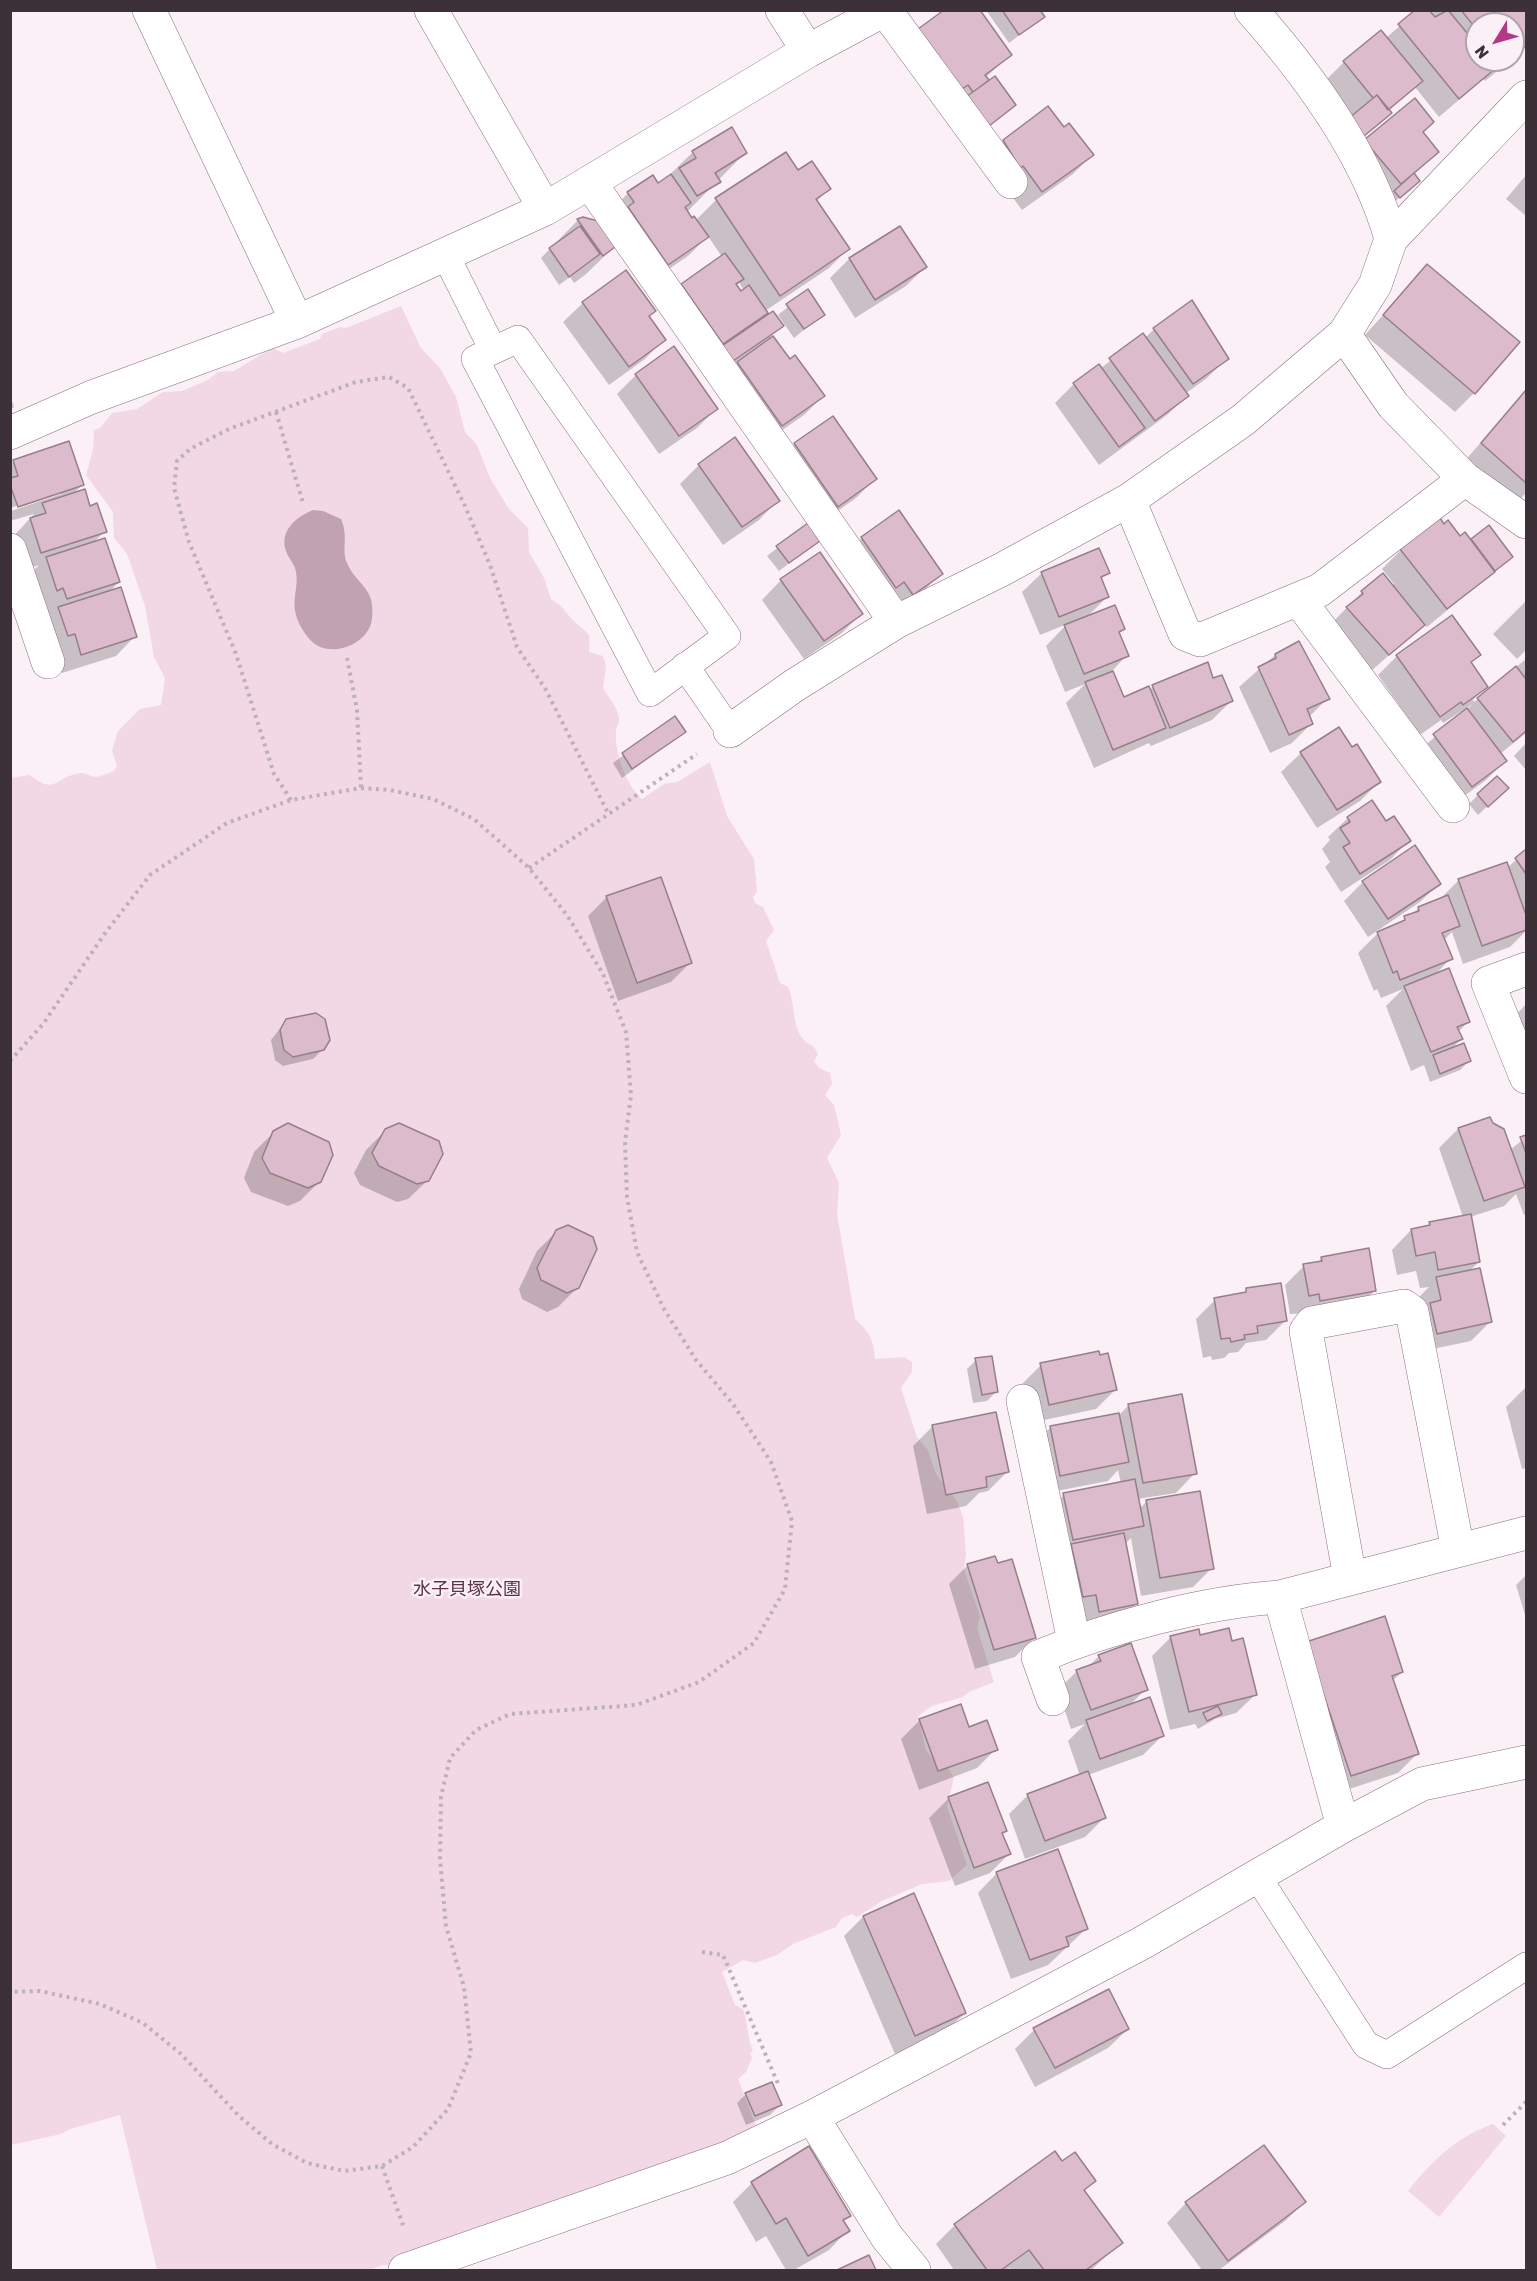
<!DOCTYPE html>
<html>
<head>
<meta charset="utf-8">
<style>
  body { margin:0 }
  #map { position:relative; width:1537px; height:2281px; overflow:hidden; background:#fbf0f6; font-family:Rubik,sans-serif }
  canvas { display:block }
  .frame { position:absolute; inset:0; border:12px solid #3c3136; pointer-events:none }
  .north { position:absolute; left:1465px; top:12px; width:60px; height:60px; box-sizing:border-box; background:#fbf0f6; border:2px solid #afa4a9; border-radius:50%; rotate:233deg; font-size:16px; font-weight:700; line-height:24px; text-align:center; color:#3c3136 }
  .north::after { content:''; display:block; margin:auto; width:21px; height:27px; background:#b53785; clip-path:polygon(50% 0,100% 100%,50% 72%,0 100%) }
</style>
</head>
<body>
<div id="map">
<canvas width="1537" height="2281"></canvas>
<div class="frame"></div>
<div class="north">N</div>
</div>
<script>
const context = document.querySelector('canvas').getContext('2d');
context.lineJoin = 'round';
function fill(path, color) { context.fillStyle = color; context.fill(path, 'evenodd'); }
function strokePath(path, color, width, dash) { context.strokeStyle = color; context.lineWidth = width; context.lineCap = dash ? 'butt' : 'round'; context.setLineDash(dash || []); context.stroke(path); }
function drawText(font, color, halo, rows, align = 'center') {
  context.font = font + ' Rubik,"Noto Sans JP",sans-serif'; context.lineWidth = 5; context.setLineDash([]); context.textBaseline = 'middle'; context.strokeStyle = halo; context.fillStyle = color; for (const [text, x, y, turn = 0] of rows) {
    context.save(); context.translate(x, y); context.rotate((+turn || 0) * Math.PI / 180); context.textAlign = isNaN(turn) ? turn : align; if (halo) context.strokeText(text, 0, 0); context.fillText(text, 0, 0); context.restore();
  }
}
fill(new Path2D(`
  M401,306L421,348L440,368L456,397L465,432L477,445L490,478L509,509L528,528L529,552L544,578L551,599C566,608 565,613 576,623C589,635 591,631 589,652L603,656L606,666L603,688C608,697 620,710 619,721C619,725 616,727 616,730C614,750 626,786 642,799L664,784L677,782L710,762L727,816L754,859L757,891L753,897L755,903L763,907L774,930L766,941L780,983L788,987C795,1003 792,1024 802,1038C808,1046 813,1042 818,1054L814,1061L819,1068L830,1073L832,1084L825,1095L834,1105L841,1135L827,1158L839,1183L837,1214L855,1319C869,1331 874,1340 875,1359L904,1357L912,1362V1372L901,1388L917,1437L928,1450L936,1474L957,1501L963,1517L966,1554L964,1569L980,1616L977,1628L994,1682L969,1692L963,1697L932,1706L918,1716L926,1750L931,1757L946,1764L954,1778L947,1806L967,1865L949,1881L922,1884L882,1901L857,1917L852,1914L842,1918L836,1927L793,1944L777,1955L755,1963L743,1960L722,1972L735,2005L743,2009C748,2024 747,2036 753,2051L750,2053L752,2058L746,2072L738,2079L756,2125L753,2127L755,2132L397,2266L383,2265L369,2270H157L120,2115L70,2129L61,2134L11,2145L10,778L30,775C56,797 56,775 82,773C86,773 91,777 96,777C101,776 109,773 114,771L117,766L112,751L118,731L140,709L161,705L165,678L154,657L145,606L127,554L114,538L113,512L86,475L93,450L94,430L100,428L112,413L137,409L163,392L182,391L208,380L218,372L234,371L272,348L283,353L320,339L322,334L340,327L346,328Z
  M1493,2124L1506,2136L1439,2217L1408,2191C1432,2161 1456,2137 1493,2124Z`), '#f2d7e4');
fill(new Path2D(`
  M313,510L323,511L341,519C349,537 341,549 347,563C357,586 376,587 372,619C369,642 338,656 318,646C309,641 302,630 298,621C290,600 299,589 296,572C295,564 288,558 286,551C279,531 296,517 313,510Z`), '#c1a2b2');
fill(new Path2D(`
  M986,10H1039L1043,17L1009,43Z
  M1418,10L1431,14L1434,10H1526V47L1513,58V24H1477V60H1511L1485,81L1483,79L1439,117L1415,87L1388,111L1390,113L1381,123L1354,144L1353,116L1325,81L1344,62L1386,38Z
  M900,50L1010,55L985,78L983,85L1014,105L979,134Z
  M1063,129L1092,155L1073,174L1022,210L985,160L1004,141Z
  M1422,133L1437,152L1413,175L1418,181L1390,206L1365,141Z
  M693,152L745,153L687,212L692,220H696L716,200L785,154L798,172L829,189L816,202L848,249L829,268L765,311L757,321L782,326L771,336L789,361L823,396L804,415L762,444L719,382L743,358L723,370L663,304L682,285L722,257L708,236L688,256L648,283L609,213L628,193L658,186ZM739,282L744,291L741,293L736,286Z
  M1526,175V216L1506,199Z
  M578,220L614,247L585,275L574,283L570,277L559,285L541,258Z
  M900,228L925,267L906,286L855,318L830,278L849,259Z
  M1427,266L1474,393L1455,412L1365,335Z
  M808,291L823,314L794,338L778,315Z
  M583,303L654,311L648,317L664,339L645,359L609,385L563,322Z
  M1154,329L1227,358L1207,378L1185,394L1187,396L1167,415L1099,465L1055,403L1074,384L1101,368L1143,335L1145,338Z
  M636,375L716,409L697,428L659,454L617,394Z
  M1526,390V493L1512,507L1463,463Z
  M10,395L14,407L10,410Z
  M833,418L875,479L856,498L818,525L776,463L795,444Z
  M14,461L82,485L72,495L89,507L105,531L93,543L119,582L108,593L135,636L116,656L62,673L27,577L39,565L21,571L11,539L34,514L10,521V508L11,511L61,494V491L10,508V465Z
  M699,465L778,500L759,520L723,545L680,484Z
  M899,512L941,573L922,593L893,613L842,557L862,538Z
  M807,525L818,541L779,571L767,556Z
  M1489,527L1511,557L1427,627L1424,624L1369,673L1328,627L1362,592L1394,584L1382,569L1401,550L1459,538L1470,541Z
  M819,554L861,614L842,633L804,659L762,600L781,580Z
  M1108,572L1100,580L1107,597L1086,618L1124,629L1118,634L1127,655L1112,671L1123,699L1149,691L1153,687L1213,680L1231,701L1212,720L1151,746L1149,743L1094,768L1066,703L1085,684L1065,692L1046,646L1067,624L1040,635L1022,592L1042,573Z
  M1526,601V650L1517,659L1493,634Z
  M1275,655L1312,673L1315,671L1328,698L1309,717L1311,724L1292,743L1270,753L1239,687Z
  M1479,655L1470,664L1486,686L1473,700L1474,702L1526,659V733L1500,754L1505,761L1486,780L1452,805L1414,755L1473,704L1443,723L1441,720L1420,735L1378,675L1397,656Z
  M674,718L684,732L622,778L613,763Z
  M1526,743V770L1514,756Z
  M1351,749L1379,782L1360,801L1317,828L1281,772L1301,753Z
  M1478,795L1497,797L1478,815L1469,804Z
  M1348,818L1386,823L1409,840L1390,860L1341,892L1325,867L1330,862L1322,849L1330,840L1328,837Z
  M1526,851V931L1510,947L1463,964L1452,932L1444,940L1451,958L1434,976L1469,1021L1458,1032L1461,1039L1450,1051L1469,1061L1460,1070L1430,1082L1424,1065L1411,1071L1386,1006L1403,989L1381,998L1377,989L1374,991L1358,953L1377,934L1397,925L1419,908L1439,900L1459,880L1507,868Z
  M1363,882L1440,883L1420,902L1368,937L1344,901Z
  M607,897L690,963L671,982L618,1001L588,916Z
  M1526,1004V1083L1513,1018Z
  M286,1021L323,1049L313,1059L283,1066L275,1060L271,1040Z
  M1458,1129L1510,1150L1526,1137V1214L1524,1215L1516,1194L1504,1206L1470,1217L1479,1262L1468,1272L1490,1322L1471,1341L1418,1352V1298L1429,1287L1420,1288L1416,1271L1397,1275L1392,1250L1411,1230L1425,1228L1430,1223L1463,1217L1439,1148Z
  M386,1130L428,1180L408,1199L397,1202L360,1185L354,1173L366,1150Z
  M274,1132L320,1181L300,1201L288,1206L251,1192L244,1178L254,1152Z
  M557,1231L578,1287L558,1307L547,1312L522,1299L519,1289L537,1251Z
  M1322,1258L1375,1290L1356,1310L1290,1314L1285,1285L1304,1266L1317,1263Z
  M1247,1290L1285,1321L1266,1340L1246,1343L1238,1352L1229,1353L1224,1358L1212,1360L1211,1356L1203,1358L1196,1319L1215,1300L1242,1295Z
  M976,1360L996,1392L987,1401L973,1403L967,1369Z
  M1041,1365L1115,1390L1096,1409L1030,1423L1022,1384Z
  M1525,1388L1526,1468L1522,1469L1506,1407Z
  M1129,1405L1195,1473L1176,1493L1137,1499L1139,1509L1147,1501L1212,1568L1193,1587L1141,1596L1131,1538L1125,1544L1137,1603L1118,1622L1080,1630L1045,1514L1064,1495L1121,1484L1118,1470L1108,1481L1041,1494L1031,1447L1051,1427L1118,1416Z
  M933,1426L1007,1472L988,1491L979,1493L966,1506L927,1514L913,1446Z
  M968,1565L1034,1638L1015,1657L975,1669L949,1584Z
  M1526,1575V1618L1516,1585Z
  M1171,1637H1199L1231,1643L1256,1694L1236,1713L1215,1719L1198,1729L1195,1724L1170,1730L1152,1656Z
  M1099,1656L1146,1689L1129,1706L1162,1736L1143,1755L1088,1775L1104,1818L1085,1837L1025,1859L1009,1814L1028,1795L1080,1776L1068,1741L1085,1724L1071,1729L1058,1690L1077,1671L1088,1667Z
  M1287,1663L1402,1672L1392,1681L1417,1754L1398,1773L1331,1795Z
  M920,1720L968,1729L996,1749L977,1768L919,1790L901,1739Z
  M949,1798L1005,1831L1001,1835L1009,1854L990,1873L955,1886L929,1818Z
  M997,1873L1087,1928L1048,1965L1011,1979L978,1893Z
  M914,1895L965,2013L945,2032L895,2054L844,1936L863,1917Z
  M1128,2029L1108,2048L1035,2087L1015,2049L1034,2030Z
  M746,2094L780,2105L770,2115L746,2125L737,2103Z
  M1264,2147L1305,2202L1285,2221L1219,2270H1202L1167,2223L1186,2203Z
  M1054,2153L1062,2163L1094,2181L1083,2192L1121,2243L1091,2270H1011L1010,2268L1006,2270H954L936,2244L955,2225Z
  M752,2183L849,2216L843,2222L848,2230L829,2250L794,2270H786L766,2236L756,2242L733,2202Z`), '#0003');
const building = new Path2D(`
  M944,10H980L1012,55L985,75L989,80L973,92L968,85L962,89L918,29Z
  M1002,10H1040L1045,17L1019,35Z
  M1415,10H1429L1435,17L1448,10L1477,45V60H1489L1496,68L1459,99L1398,24Z
  M1461,10H1526V46L1513,57V24H1477V30Z
  M1381,30L1423,81L1388,110L1377,95L1373,98L1343,61Z
  M995,76L1016,105L989,126L966,97Z
  M1377,95L1392,113L1364,136L1349,118Z
  M1415,98L1434,122L1423,132L1439,152L1401,184L1364,140Z
  M1048,106L1064,127L1069,123L1094,155L1042,192L1023,166L1020,168L1003,140Z
  M732,127L747,153L715,173L721,182L697,196L679,168L696,158L692,151Z
  M786,152L798,170L812,161L831,189L816,199L850,249L780,296L715,198Z
  M1414,173L1420,181L1400,198L1394,191Z
  M671,174L691,203L685,207L692,218L694,216L709,237L668,265L628,207L634,202L627,192L653,175L658,183Z
  M583,217L598,221L615,247L603,256L577,219Z
  M580,226L600,254L569,277L549,248Z
  M900,226L927,267L875,300L849,258Z
  M725,253L744,279L736,284L741,291L749,285L768,313L723,344L681,284Z
  M1427,264L1520,342L1475,394L1383,315Z
  M626,270L656,311L649,316L666,340L629,367L582,302Z
  M808,289L825,315L804,329L786,304Z
  M1192,300L1229,359L1193,384L1153,328Z
  M773,311L784,326L733,361L722,346Z
  M1143,333L1189,396L1155,421L1109,358Z
  M773,336L790,359L795,355L825,396L782,426L737,362Z
  M674,346L718,409L679,436L635,374Z
  M1099,364L1145,428L1119,447L1073,383Z
  M1526,390V483L1481,443Z
  M833,416L877,479L838,507L794,443Z
  M735,437L780,501L742,527L698,464Z
  M69,441L84,485L18,507L10,485V478L18,476L13,460Z
  M85,489L90,506L97,503L107,532L41,553L30,518L46,513L42,503Z
  M899,510L943,574L913,595L904,582L896,588L861,537Z
  M1440,518L1444,524L1448,520L1460,536L1465,532L1495,572L1447,609L1400,549Z
  M808,523L820,541L789,563L776,546Z
  M1489,525L1513,557L1495,571L1471,539Z
  M105,538L120,582L67,599L63,588L57,591L46,557Z
  M1099,548L1110,573L1101,577L1109,597L1059,617L1041,572Z
  M820,552L863,614L824,641L780,579Z
  M1383,573L1425,625L1389,655L1346,607L1363,594L1361,591Z
  M121,587L137,637L81,655L75,634L68,636L58,607Z
  M1115,605L1125,629L1119,632L1129,656L1084,674L1064,625Z
  M1452,615L1481,655L1471,662L1488,687L1463,705L1461,702L1440,717L1396,655Z
  M1299,641L1330,699L1307,709L1313,724L1289,735L1258,667L1276,658L1275,654Z
  M1208,662L1213,678L1222,675L1233,701L1170,728L1152,685Z
  M1516,666L1526,679V731L1513,742L1477,698Z
  M1113,671L1124,697L1149,686L1166,728L1113,750L1085,682Z
  M1467,708L1507,761L1472,787L1433,734Z
  M675,716L686,732L632,769L622,753Z
  M1339,727L1352,747L1357,744L1381,782L1337,810L1300,752Z
  M1497,776L1509,788L1488,807L1477,794Z
  M1372,800L1386,821L1394,816L1411,841L1360,874L1343,847L1350,843L1340,828L1350,822L1347,817Z
  M1415,845L1441,884L1388,919L1362,881Z
  M1526,849V874L1515,858Z
  M1507,862L1526,915V930L1482,946L1458,879Z
  M661,877L692,963L637,983L606,896Z
  M1448,895L1460,926L1442,933L1453,959L1400,980L1397,971L1393,973L1377,932L1405,920L1404,916L1419,911L1418,907Z
  M1449,968L1470,1022L1457,1027L1463,1039L1431,1052L1404,986Z
  M316,1013L325,1019L330,1040L324,1050L293,1057L284,1050L280,1030L286,1019Z
  M1464,1043L1471,1061L1440,1074L1433,1055Z
  M1490,1117L1493,1123L1504,1129L1525,1187L1484,1201L1458,1128Z
  M288,1123L329,1142L333,1155L321,1182L308,1188L270,1173L262,1158L273,1131Z
  M399,1123L439,1141L443,1154L429,1181L417,1184L379,1166L372,1153L385,1129Z
  M1526,1135V1153L1520,1137Z
  M1471,1214L1480,1262L1438,1270L1435,1252L1416,1256L1411,1229L1430,1225L1429,1222Z
  M568,1225L593,1237L597,1249L579,1288L567,1293L541,1280L537,1268L556,1230Z
  M1369,1248L1376,1291L1320,1301L1319,1294L1309,1296L1303,1264L1322,1261L1321,1257Z
  M1480,1268L1492,1322L1437,1334L1430,1303L1441,1300L1436,1277Z
  M1281,1283L1287,1321L1257,1326L1258,1333L1244,1335L1245,1339L1231,1342L1230,1338L1221,1339L1214,1298L1246,1292V1288Z
  M1099,1351L1100,1355L1108,1353L1117,1390L1049,1405L1040,1363Z
  M992,1356L998,1392L982,1395L975,1358Z
  M1182,1394L1197,1474L1143,1483L1128,1404Z
  M996,1412L1009,1472L986,1477L987,1487L946,1495L932,1425Z
  M1119,1413L1129,1462L1060,1476L1050,1426Z
  M1135,1479L1144,1526L1073,1540L1063,1493Z
  M1200,1491L1214,1569L1160,1578L1146,1500Z
  M1124,1533L1138,1604L1099,1612L1096,1595L1083,1597L1071,1544Z
  M995,1556L998,1563L1012,1559L1036,1638L994,1650L967,1564Z
  M1385,1616L1403,1672L1392,1676L1419,1754L1351,1776L1306,1642Z
  M1229,1628L1232,1641L1243,1638L1257,1695L1189,1712L1170,1636L1199,1629L1200,1635Z
  M1131,1643L1148,1690L1091,1710L1076,1670L1101,1661L1098,1655Z
  M1150,1697L1164,1736L1100,1759L1086,1720Z
  M961,1704L969,1727L987,1720L998,1750L938,1771L919,1719Z
  M1218,1706L1222,1714L1207,1721L1203,1713Z
  M1088,1771L1106,1818L1045,1841L1027,1794Z
  M988,1782L1007,1831L1002,1833L1011,1854L974,1868L948,1797Z
  M1058,1849L1088,1929L1066,1937L1069,1946L1030,1960L996,1872Z
  M914,1893L966,2013L915,2036L863,1916Z
  M1109,1989L1129,2029L1055,2068L1033,2028Z
  M772,2082L782,2105L755,2116L745,2093Z
  M1264,2145L1306,2202L1228,2261L1185,2202Z
  M809,2146L851,2216L843,2220L850,2231L808,2256L786,2218L776,2224L751,2182Z
  M1055,2151L1062,2161L1075,2152L1096,2181L1084,2190L1123,2243L1086,2270H1044L1029,2250L1001,2270H987L954,2224Z
  M869,2255L876,2270H837Z`);
fill(building, '#dcbccc');
strokePath(building, '#977e8a', 1.5);
const lane = new Path2D(`
  M446,256L493,350
  M518,339L727,636L650,693L475,359Z
  M685,666L730,731
  M1257,1876L1366,2045L1387,2055L1526,1966`);
const street = new Path2D(`
  M149,10L297,322
  M431,10L545,209
  M782,10L808,51
  M885,10L1011,182
  M1251,10C1308,74 1368,156 1391,239
  M590,183L896,622
  M1344,334L1393,405L1465,479L1526,522
  M10,433L92,397L297,322L545,209L808,51L884,10
  M1129,500L1185,634L1200,640L1320,590L1465,479
  M10,550L48,662
  M1299,600L1453,806
  M730,731L795,685L896,622L1001,570L1129,500L1243,420L1344,334L1375,285L1391,239L1526,97
  M1526,969L1488,983L1526,1077
  M1023,1401L1074,1641
  M1350,1578L1306,1331L1312,1323L1404,1306L1412,1312L1458,1550
  M1053,1699L1038,1657C1109,1627 1204,1602 1280,1597
  M1343,1826L1280,1597L1526,1533
  M812,2117L887,2237L914,2270
  M405,2270L727,2158L812,2117L1142,1943L1343,1826L1422,1784L1526,1762`);
strokePath(lane, '#88707c', 28);
strokePath(street, '#88707c', 34);
strokePath(new Path2D(`
  M276,412L303,503
  M347,658L357,710L361,788
  M291,800L274,774L236,654L189,542L174,488L177,461L190,449L229,429L356,382L389,377L408,388L465,506L490,565L517,647L546,690L609,815
  M529,868L697,754
  M10,1061L43,1024L106,932L150,875L227,823L291,800L361,788L390,790L433,799L474,819L529,868L567,915L603,974L626,1032L631,1095L625,1142L627,1197L637,1252L664,1309L696,1360L733,1404L771,1462L792,1521L785,1589L754,1643L699,1682L636,1705L510,1714L476,1730L450,1758L441,1797L440,1859L446,1926L464,1987L471,2053L448,2109L413,2147L382,2166L344,2171L307,2163L272,2144L239,2116L181,2054L143,2023L100,2004L40,1991L10,1992
  M702,1952L723,1955L779,2086
  M1503,2125L1526,2102
  M382,2166L404,2228`), '#bcb1b7', 4, [3, 4.5]);
strokePath(lane, '#fff', 27);
strokePath(street, '#fff', 33);
drawText('18px', '#5e324b', '#fbf0f6', [
  ["水子貝塚公園",467,1590]
]);
</script>
</body>
</html>
